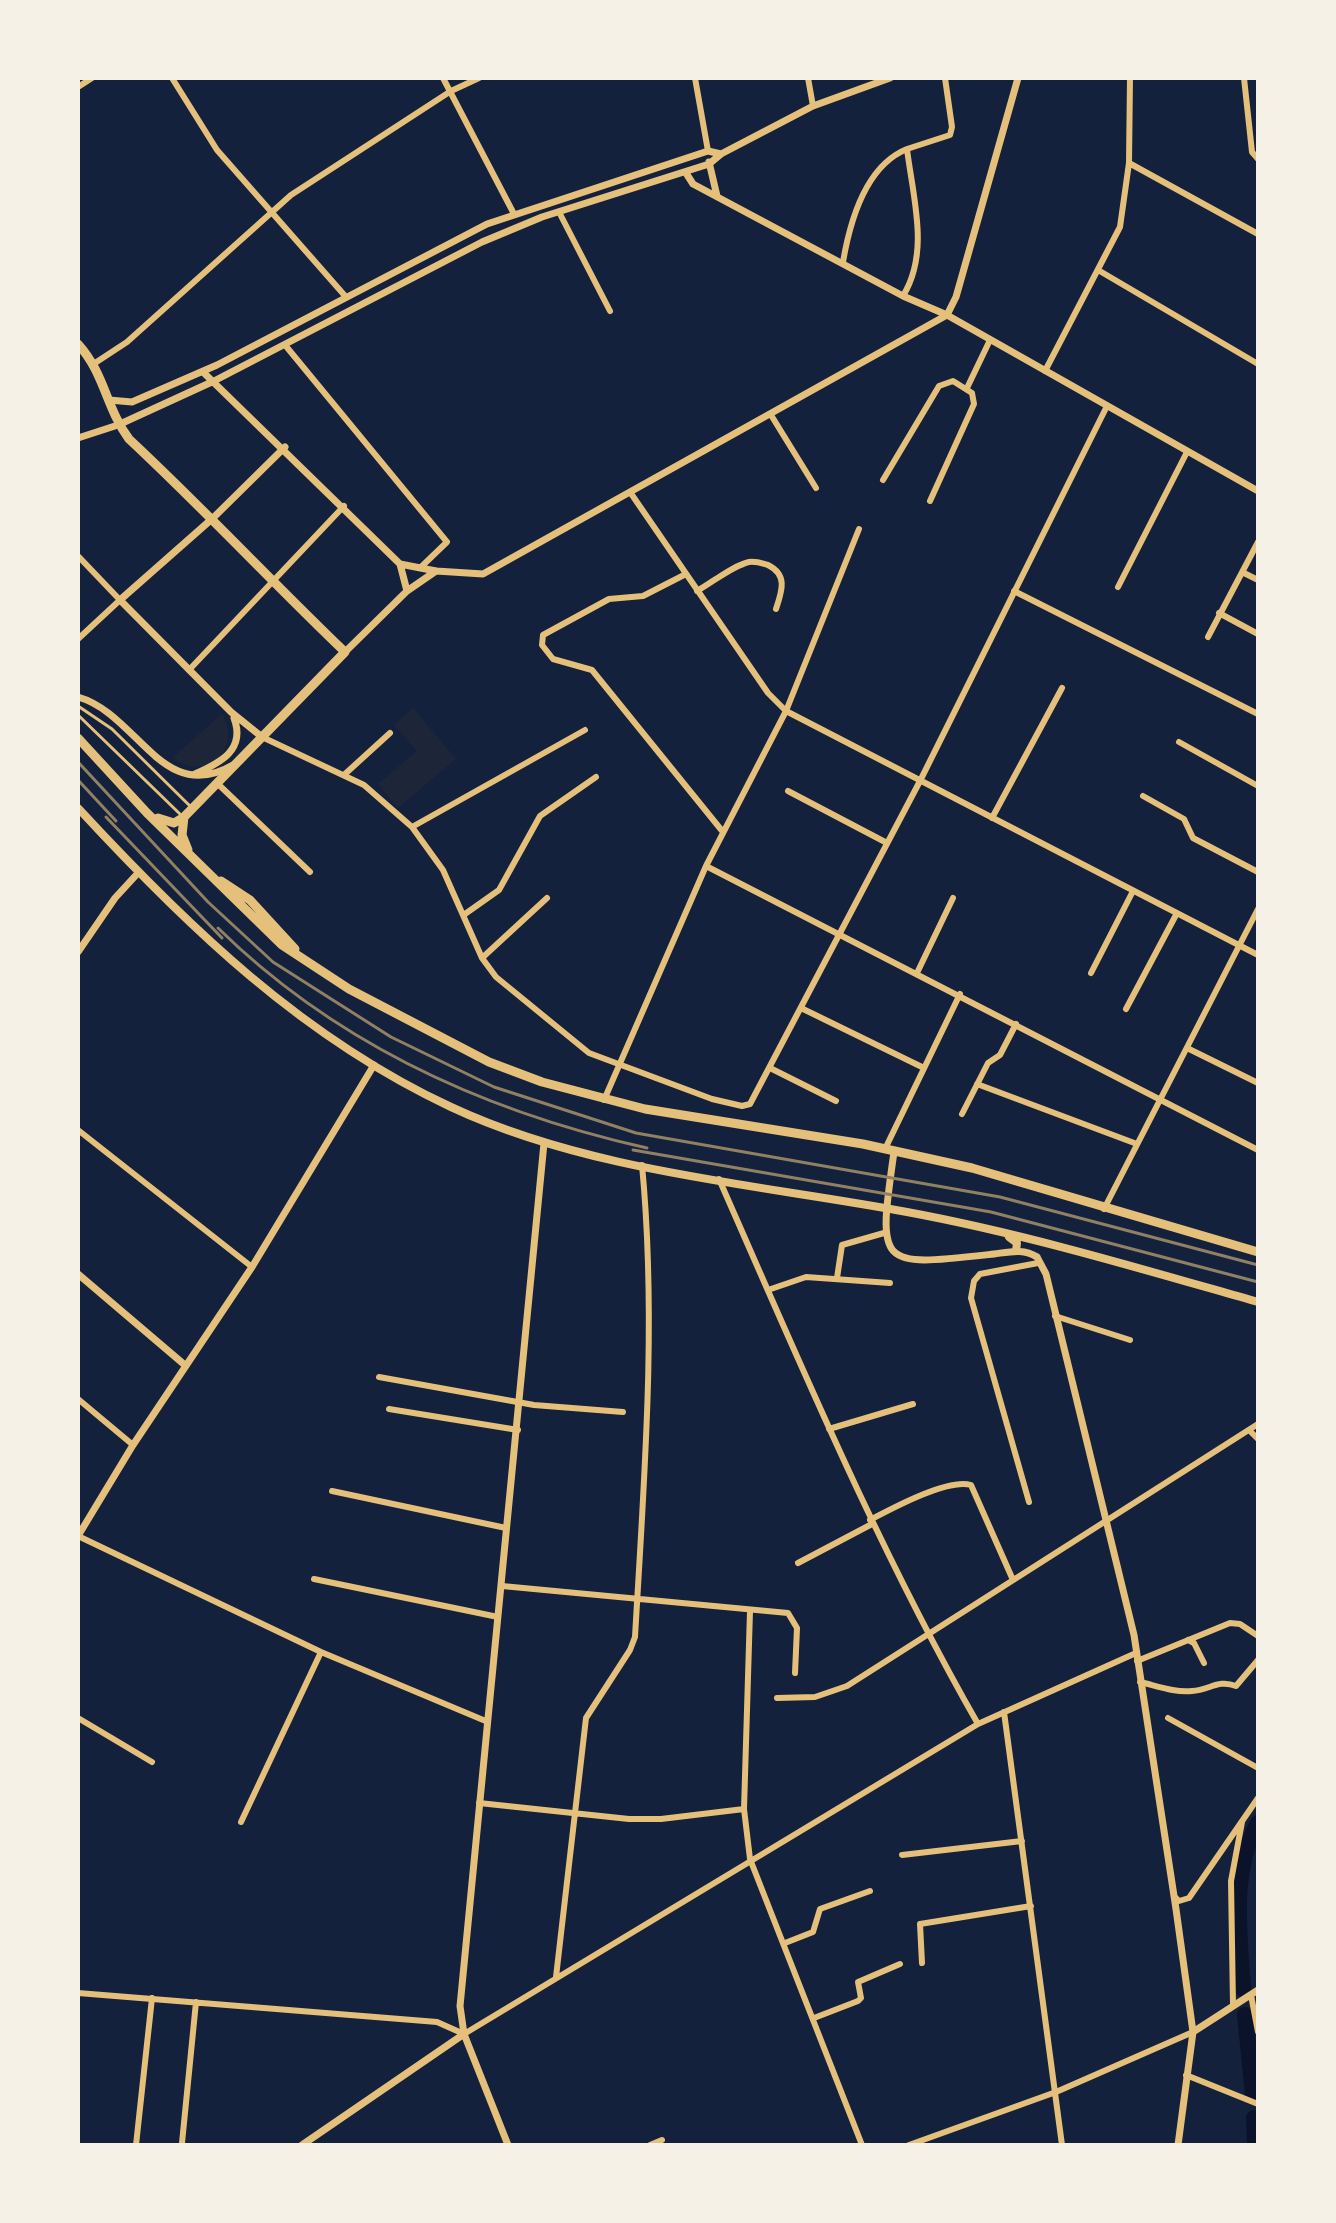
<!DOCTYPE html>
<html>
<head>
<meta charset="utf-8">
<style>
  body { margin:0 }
  #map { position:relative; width:1336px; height:2223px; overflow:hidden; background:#14213d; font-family:Rubik,sans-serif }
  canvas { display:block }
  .frame { position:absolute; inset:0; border:80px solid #f6f1e7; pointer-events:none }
</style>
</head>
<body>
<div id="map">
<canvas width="1336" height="2223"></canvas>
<div class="frame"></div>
</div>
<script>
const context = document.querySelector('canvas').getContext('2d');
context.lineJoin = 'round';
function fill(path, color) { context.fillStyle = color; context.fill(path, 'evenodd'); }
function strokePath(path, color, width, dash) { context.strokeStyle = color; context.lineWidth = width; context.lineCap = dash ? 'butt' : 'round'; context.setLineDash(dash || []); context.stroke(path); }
fill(new Path2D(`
  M413,708L456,759L398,808L378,784L417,751L394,725Z
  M222,714C244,751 202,784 173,757Z`), '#1d2539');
strokePath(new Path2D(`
  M1243,1989C1240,1935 1230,1873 1258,1823
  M1245,2015L1253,2095
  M1254,2118L1255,2145`), '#0b132b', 16);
strokePath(new Path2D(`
  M78,706L112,729L191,807
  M78,715L181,815`), '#e5c07b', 3);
strokePath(new Path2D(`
  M172,78L217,150L346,297
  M443,78L514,214
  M695,78L708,151
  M808,78L813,106
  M1244,78L1252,152L1258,159
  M78,87L92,78
  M1129,163L1258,234
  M559,212L610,311
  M843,262C850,221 865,166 907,149
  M1098,270L1258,364
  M903,296C930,252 913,198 907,149L950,135L952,127L945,78
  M285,345L447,542L420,568
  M95,363L127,342L291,195L451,91L479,78
  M1045,371L1120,227L1129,163L1130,78
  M967,388L990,340
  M771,415L816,488
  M883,480L939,386L953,381L972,393L974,404L930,501
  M630,492L768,693L786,711L1258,955
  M78,556L120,600L78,639
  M1242,572L1258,580
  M686,574L643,596L609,599L543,635L542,645L553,659L592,670L723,832
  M1118,587L1187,452
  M697,591C713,582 732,566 749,562C756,561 761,563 768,565C788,575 782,591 776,609
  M1014,591L1258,714
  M1219,613L1258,634
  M1208,637L1258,542
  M189,670L344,506
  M262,737L364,785L412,827L443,870L482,958L496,977L589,1053L712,1099L742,1106L750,1104L920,781L1107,406
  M1179,742L1258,786
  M345,774L390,733
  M218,784L310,872
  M788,791L887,843
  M1143,796L1184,819L1193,838L1258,872
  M992,818L1062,688
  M412,827L585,730
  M706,866L1258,1150
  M465,914L499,890L540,816L596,777
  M482,958L547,898
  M917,973L953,898
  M1091,973L1133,891
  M801,1008L924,1068
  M1126,1009L1177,913
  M1187,1048L1258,1083
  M770,1068L836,1101
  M977,1084L1137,1144
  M604,1100L706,866L786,711L859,529
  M962,1114L988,1063L1000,1055L1016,1024
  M78,1130L252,1267
  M885,1149L960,994
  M719,1179C800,1363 878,1549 978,1724
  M1104,1209L1258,909
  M837,1278L842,1245L884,1233
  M768,1290L806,1277L890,1283
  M1055,1316L1130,1340
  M379,1377L534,1405L623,1412
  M78,1399L133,1445
  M389,1409L518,1430
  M829,1429L913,1404
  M1249,1430L1258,1439
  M332,1491L506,1528
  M1029,1502L971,1298L974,1281L980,1274L1038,1263
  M870,1520C891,1509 948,1478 971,1485L1013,1580
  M78,1536L321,1652L488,1722
  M798,1563L872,1524
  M314,1579L498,1617
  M502,1586L788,1613L797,1628L795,1673
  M750,1611L744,1809L750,1859L862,2145
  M1188,1640L1194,1643L1204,1663
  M1137,1661L1230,1623L1240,1624L1258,1636
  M1140,1682C1157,1686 1176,1693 1192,1691C1210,1690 1218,1679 1236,1686L1258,1660
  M777,1698L815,1697L847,1686L1258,1424
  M1004,1712L1062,2145
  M78,1718L152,1762
  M1168,1718L1258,1768
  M479,1803L629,1819H661L744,1809
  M241,1822L321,1652
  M902,1855L1022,1841
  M1174,1896L1179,1901L1189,1898L1258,1798
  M785,1943L813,1932L820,1909L870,1891
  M922,1963L920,1924L1031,1906
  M556,1977L586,1718L630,1650L635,1637C644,1480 657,1322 642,1165
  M78,1993L437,2022L464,2034L978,1724L1136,1653
  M1251,1995L1258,2032
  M1233,2005L1231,1881L1242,1822
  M814,2018L858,2001L861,1998L858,1982L900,1964
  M1186,2075L1258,2104
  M182,2143L196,2002
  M136,2145L152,1998
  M650,2145L662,2140
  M909,2145L1056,2092L1193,2032`), '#e5c07b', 6);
strokePath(new Path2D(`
  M709,162L717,196
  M686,173L693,184L903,296L947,315L1258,491
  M203,372L400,564L436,571L483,574L947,315L956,297L1018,78
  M109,400L132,402L217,365L487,224L708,151L721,154
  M78,438L118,425L214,381L482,242L542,217L709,164L721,154L813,106L890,78
  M400,564L407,591
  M345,652L407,591L436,571
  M78,697C138,714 162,806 233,765
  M262,737L231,712L120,600L213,518L285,447
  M195,774C220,763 246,750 234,718
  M78,952L115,898L138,873
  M894,1152C877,1269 878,1267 994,1254C1009,1252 1024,1248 1037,1257
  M1037,1257L1046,1274L1134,1635L1176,1909L1193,2032L1178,2145
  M78,1274L186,1366
  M78,1536L133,1445L252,1267L374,1065
  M1193,2032L1258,1990
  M302,2145L464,2034
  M508,2145L464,2034L460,2006L544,1143`), '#e5c07b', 7);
strokePath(new Path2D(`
  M78,808C188,927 303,1038 451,1107C590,1172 757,1184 907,1212C1026,1234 1142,1269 1258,1302
  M1009,1237L1017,1243L1016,1251`), '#e5c07b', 8);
strokePath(new Path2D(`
  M78,344C105,374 106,408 129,439C203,508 272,582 345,652L184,817L174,823L158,818
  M78,738L147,813L282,945L349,989L489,1062L542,1082L645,1109L863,1144L972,1168L1258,1252
  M184,817L182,835L188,850
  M221,881L250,900L295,949`), '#e5c07b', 9);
strokePath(new Path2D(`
  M78,762L208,902L273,962L391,1037L494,1087L636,1133L1000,1197L1258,1265
  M78,780L116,821
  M106,817L222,938
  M218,928C337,1045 486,1112 647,1148
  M633,1150L991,1212L1258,1282`), '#918062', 3);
</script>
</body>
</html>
